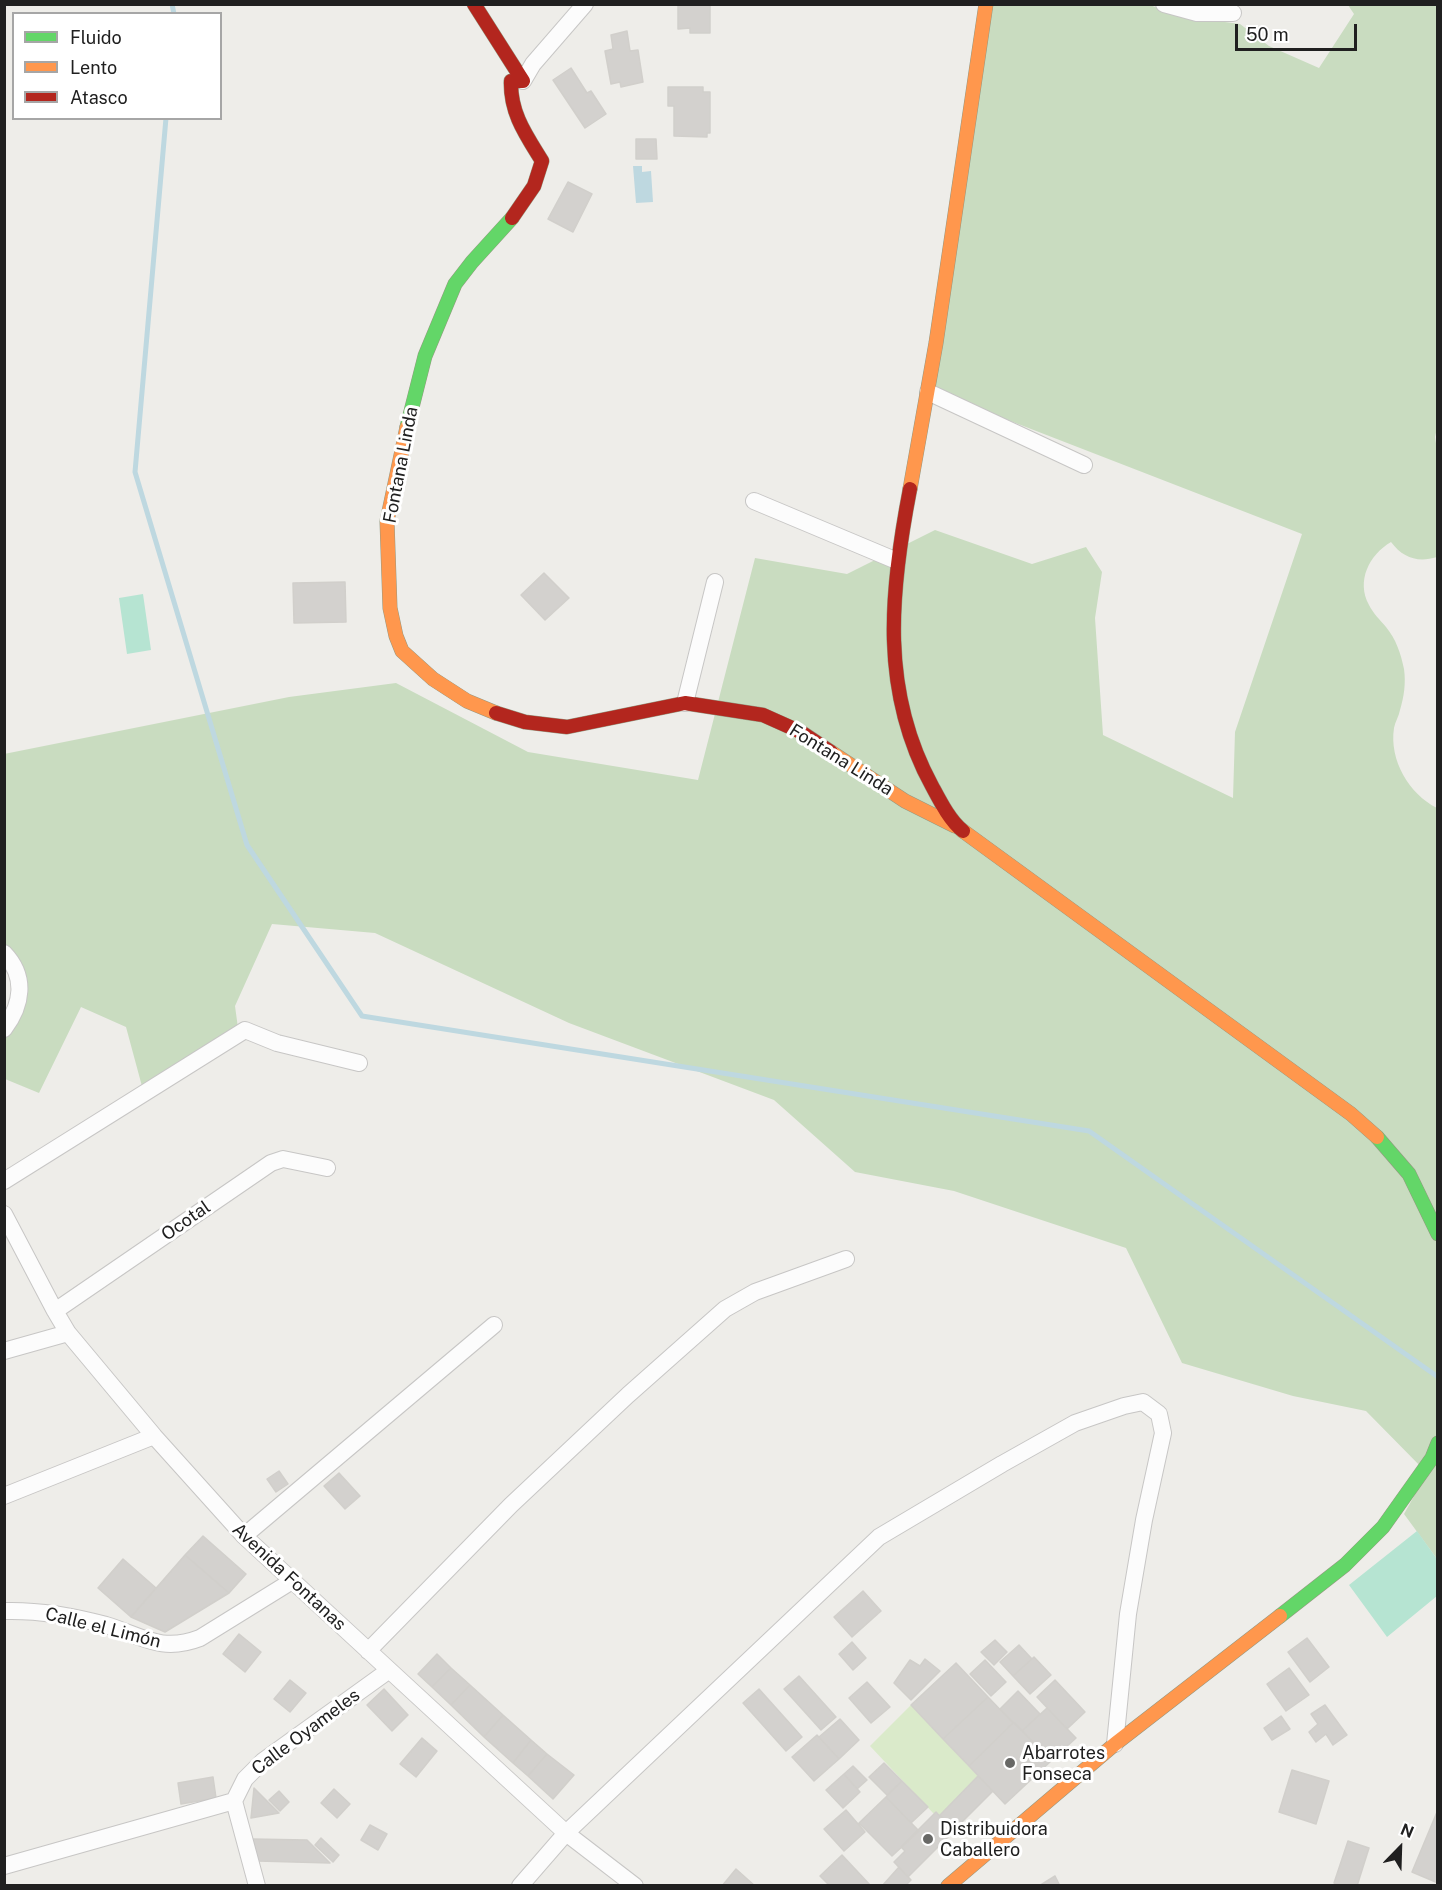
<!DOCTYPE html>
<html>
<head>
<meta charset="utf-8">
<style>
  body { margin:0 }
  #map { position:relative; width:1442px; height:1890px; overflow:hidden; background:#eeede9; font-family:"Public Sans",sans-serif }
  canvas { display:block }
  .frame { position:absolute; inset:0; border:6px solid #202020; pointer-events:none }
  .legend { position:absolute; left:12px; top:12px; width:210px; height:108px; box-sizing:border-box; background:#fff; border:2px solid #a6a6a6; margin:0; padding:8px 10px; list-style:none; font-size:18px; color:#202020 }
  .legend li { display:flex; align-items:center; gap:12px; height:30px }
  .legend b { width:30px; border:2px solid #a6a6a6 }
  .north { position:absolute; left:1370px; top:1818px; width:60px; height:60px; -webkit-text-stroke:4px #fff; paint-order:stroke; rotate:23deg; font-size:16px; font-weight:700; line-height:24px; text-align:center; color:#202020 }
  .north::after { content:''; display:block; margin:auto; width:21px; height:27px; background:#202020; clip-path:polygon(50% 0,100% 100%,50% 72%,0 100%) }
  .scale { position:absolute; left:1235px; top:24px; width:122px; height:27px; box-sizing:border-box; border:3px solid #202020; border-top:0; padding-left:8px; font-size:18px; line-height:21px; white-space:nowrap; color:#202020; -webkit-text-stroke:4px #fff; paint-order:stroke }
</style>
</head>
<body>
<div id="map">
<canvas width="1442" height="1890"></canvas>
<div class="frame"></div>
<ul class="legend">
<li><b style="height:8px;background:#63d668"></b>Fluido</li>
<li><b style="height:8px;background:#ff974d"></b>Lento</li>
<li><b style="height:8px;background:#b3261e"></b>Atasco</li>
</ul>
<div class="north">N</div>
<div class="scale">50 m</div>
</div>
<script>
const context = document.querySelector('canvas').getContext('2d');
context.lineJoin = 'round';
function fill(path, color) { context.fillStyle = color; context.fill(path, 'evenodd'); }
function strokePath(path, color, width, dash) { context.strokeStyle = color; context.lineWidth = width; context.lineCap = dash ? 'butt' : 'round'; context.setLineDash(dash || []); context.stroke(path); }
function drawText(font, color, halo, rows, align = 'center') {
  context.font = font + ' "Public Sans",sans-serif'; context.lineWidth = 6; context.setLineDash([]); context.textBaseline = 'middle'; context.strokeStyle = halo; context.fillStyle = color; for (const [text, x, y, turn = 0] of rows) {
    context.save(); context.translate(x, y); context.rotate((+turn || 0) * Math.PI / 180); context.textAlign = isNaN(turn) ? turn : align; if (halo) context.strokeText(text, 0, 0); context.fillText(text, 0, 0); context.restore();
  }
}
fill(new Path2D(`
  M911,1705L978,1776L940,1815L936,1812L934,1814L870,1746Z`), '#daeaca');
fill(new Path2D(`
  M990,5H1150L1166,11L1195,18L1240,24L1269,46L1319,68L1354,14L1348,5H1437L1438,424L1435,437L1438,456L1437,557C1418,563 1403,558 1391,542C1369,555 1356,581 1369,605C1373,613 1380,620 1386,627C1396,639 1401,654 1404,669C1406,683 1404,697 1400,710C1399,716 1395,722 1394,728C1389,760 1409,794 1437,808V1559L1404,1514L1427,1473L1366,1411L1293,1396L1182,1363L1126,1248L954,1191L855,1172L774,1100L569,1023L375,933L272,924L235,1006L238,1028L143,1090L126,1027L81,1007L39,1093L5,1079V1030L19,995L5,953L4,754L289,697L396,683L528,752L698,780L755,558L847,574L935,530L1032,564L1086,547L1102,572L1095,618L1103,735L1233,798L1235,732L1302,534L933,391Z`), '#c9dcc0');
fill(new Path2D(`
  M143,594L151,650L127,654L119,598Z
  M1417,1531L1437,1559V1596L1387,1637L1349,1585Z`), '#b6e4d2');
fill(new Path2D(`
  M633,166H642V172L651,171L653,202L636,203Z`), '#bed8e0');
strokePath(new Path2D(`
  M172,4L174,14
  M166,118L135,472L247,845L362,1016L1089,1131L1438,1377`), '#bed8e0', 5);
const building = new Path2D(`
  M710,4V33H690V28L678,29V5Z
  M627,31L630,51L638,50L643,82L621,87L620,82L611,84L605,51L613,49L611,35Z
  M571,68L587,93L591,91L606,114L585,128L553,80Z
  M668,87H703V92H710V133H707V137L674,136V106H668Z
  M636,139H656L657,159H636Z
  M568,182L592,194L573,232L548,219Z
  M544,573L569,598L545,620L521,595Z
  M345,582L346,622L294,623L293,583Z
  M279,1471L288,1484L276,1492L267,1479Z
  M339,1473L360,1496L345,1509L324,1486Z
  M203,1536L246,1574L229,1593L185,1555Z
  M185,1555L229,1593L165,1632L131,1617Z
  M123,1559L156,1588L131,1617L98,1588Z
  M863,1591L881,1611L852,1637L834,1617Z
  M239,1634L261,1652L245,1672L223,1654Z
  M1307,1638L1329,1667L1310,1682L1288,1652Z
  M995,1640L1007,1652L994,1665L981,1652Z
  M852,1642L866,1658L853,1670L839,1654Z
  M1019,1645L1032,1659L1013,1676L1000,1662Z
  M437,1654L451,1668L432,1687L418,1674Z
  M1034,1657L1051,1675L1030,1694L1013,1676Z
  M925,1659L940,1671L911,1700L894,1683L910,1660L920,1666Z
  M985,1660L1006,1682L991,1696L970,1674Z
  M956,1663L988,1697L943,1739L911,1705Z
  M451,1668L470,1685L451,1705L432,1687Z
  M1289,1668L1309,1695L1286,1711L1267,1684Z
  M799,1676L836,1717L821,1730L784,1689Z
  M290,1680L306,1693L290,1712L274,1699Z
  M1055,1680L1085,1712L1067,1729L1037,1697Z
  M867,1682L890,1707L871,1723L849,1698Z
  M470,1685L503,1715L484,1737L451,1705Z
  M384,1689L408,1715L392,1731L367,1705Z
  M759,1689L802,1737L786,1751L743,1703Z
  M1018,1691L1040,1714L1022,1731L1000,1709Z
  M988,1697L1013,1723L969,1766L943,1739Z
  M1325,1705L1347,1735L1333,1745L1326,1734L1316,1742L1309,1732L1318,1724L1311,1714Z
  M1047,1708L1076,1738L1051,1761L1022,1731Z
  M503,1715L531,1740L513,1763L484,1737Z
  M1281,1716L1290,1729L1272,1740L1264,1728Z
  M840,1719L859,1740L839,1759L819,1737Z
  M1013,1723H1015L1051,1761L1005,1804L969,1766Z
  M817,1735L839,1759L814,1781L792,1757Z
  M422,1738L437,1751L416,1777L400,1764Z
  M531,1740L547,1754L528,1776L513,1763Z
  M547,1754L574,1775L553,1799L528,1776Z
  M884,1763L902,1781L887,1795L869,1777Z
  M853,1766L867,1780L857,1789L844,1774Z
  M1292,1770L1329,1781L1316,1824L1279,1812Z
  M844,1774L860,1792L843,1808L826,1790Z
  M978,1776L993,1791L954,1830L940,1815Z
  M213,1777L216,1798L181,1804L178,1783Z
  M902,1781L928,1807L911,1823L886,1797Z
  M254,1788L279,1813L251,1818Z
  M334,1789L350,1804L337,1818L321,1803Z
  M279,1791L289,1802L280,1811L269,1800Z
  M886,1797L919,1831L892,1856L859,1823Z
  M846,1810L865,1832L844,1851L824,1829Z
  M936,1812L954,1831L908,1877L894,1862L905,1851L901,1847Z
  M1437,1812H1438V1883L1412,1872Z
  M370,1825L387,1834L378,1850L361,1840Z
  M321,1838L339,1855L333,1862L315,1845Z
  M252,1839L307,1840L330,1863L258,1861Z
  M1348,1841L1369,1848L1357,1886H1342L1334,1883Z
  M842,1855L871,1886H830L820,1876Z
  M899,1867L911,1880L905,1886H882Z
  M736,1869L755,1886H722Z
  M1055,1876L1060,1886H1039Z`);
fill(building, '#d3d1ce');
strokePath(building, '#d1cfcb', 1.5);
const street = new Path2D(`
  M1164,4L1197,13H1233
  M523,81L533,64L585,4
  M928,392L1084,465
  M754,501L897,561
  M685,703L715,582
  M4,953C27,977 22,1005 4,1029
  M4,1181L245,1030L277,1043L359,1063
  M4,1214L55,1311L68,1333L154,1436L244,1536L566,1833L635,1886
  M55,1311L271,1163L283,1159L327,1168
  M4,1351L68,1333
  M4,1496L154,1436
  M244,1536L494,1325
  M4,1611C38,1610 73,1616 106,1625C142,1636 161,1653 200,1638L292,1581
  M368,1651L511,1505L628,1395L725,1309L755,1292L846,1259
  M234,1801L245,1779L263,1761L388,1671
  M234,1801L257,1886
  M4,1866L234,1801
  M520,1886L566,1833L879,1537L1002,1464L1075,1423L1124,1406L1143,1402L1159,1414L1163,1433L1144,1520L1128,1614L1115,1744`);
const fast = new Path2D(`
  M407,427L425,356L455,284L472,262L512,218
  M1377,1137L1409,1174L1438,1234
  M1280,1616L1345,1565L1383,1527L1432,1458L1438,1443`);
const slow = new Path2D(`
  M407,427L387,521L390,608L396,636L402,651L433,679L467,701L496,713
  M910,489L936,343L986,4
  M831,752L905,801L955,826
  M963,831L1351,1114L1377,1137
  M948,1886L1115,1744L1280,1616`);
const jam = new Path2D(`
  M474,4L523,81H511C510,113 526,135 542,161L534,186L512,218
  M910,489C890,592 880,691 932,786C940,801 950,821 963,831
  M496,713L525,722L567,727L685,703L763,715L801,732L831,752`);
strokePath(street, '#c7c6c5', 18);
strokePath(fast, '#959881', 15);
strokePath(slow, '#959881', 15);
strokePath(jam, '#959881', 15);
strokePath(street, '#fcfcfc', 16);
strokePath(fast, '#63d668', 14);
strokePath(slow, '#ff974d', 14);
strokePath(jam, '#b3261e', 14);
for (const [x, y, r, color] of [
  [1010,1763,6,"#686866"],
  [928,1839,6,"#686866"]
]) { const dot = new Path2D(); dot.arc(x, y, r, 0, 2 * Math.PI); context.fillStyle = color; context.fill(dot); strokePath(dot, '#fff', 2); }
drawText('18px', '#202020', '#fff', [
  ["Fontana Linda",401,465,-79],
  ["Fontana Linda",841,760,32],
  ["Ocotal",186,1221,-35],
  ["Avenida Fontanas",289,1577,43],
  ["Calle el Limón",103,1628,14],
  ["Calle Oyameles",306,1732,-37]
]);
drawText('18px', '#202020', '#fff', [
  ["Abarrotes",1022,1753],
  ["Fonseca",1022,1774],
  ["Distribuidora",940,1829],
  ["Caballero",940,1850]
], 'left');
</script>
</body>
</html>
